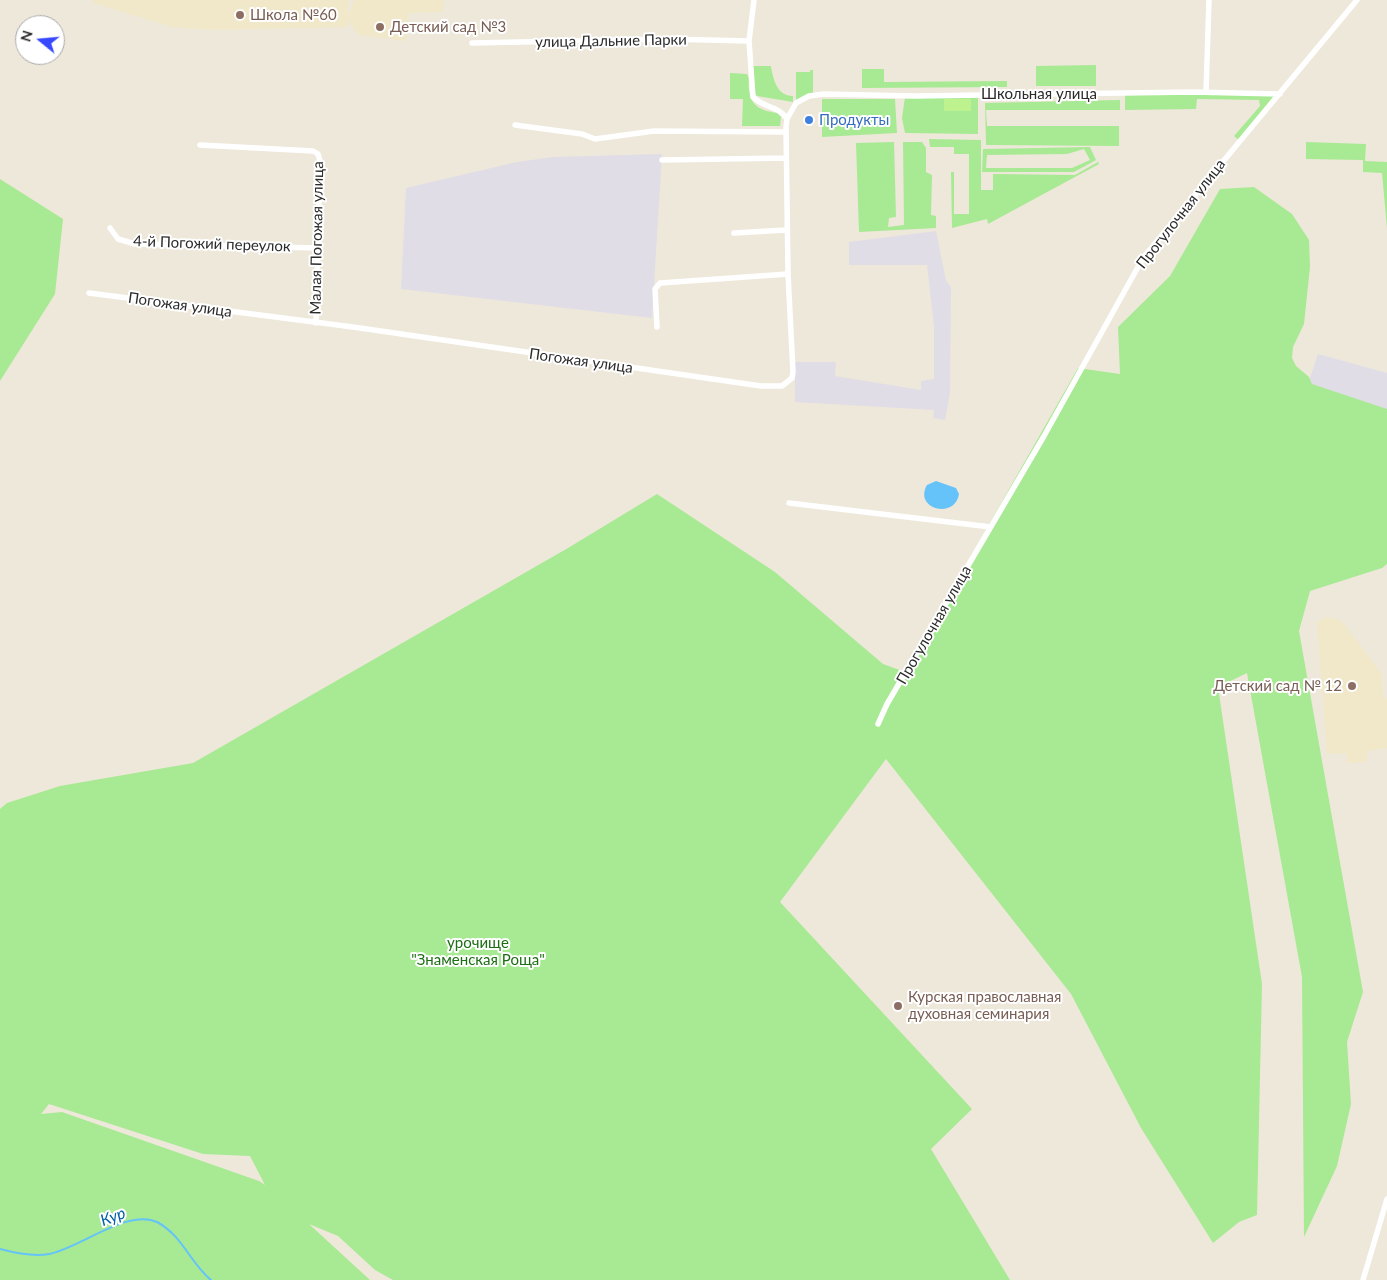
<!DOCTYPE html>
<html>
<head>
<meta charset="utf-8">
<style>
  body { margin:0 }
  #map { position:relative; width:1387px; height:1280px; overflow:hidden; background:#eee8db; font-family:Lato,sans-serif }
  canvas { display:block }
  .north { position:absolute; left:15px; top:15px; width:50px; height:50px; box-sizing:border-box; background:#fff; border:1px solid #aaa; border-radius:50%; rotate:287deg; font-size:14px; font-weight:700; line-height:20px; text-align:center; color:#2b2b2b }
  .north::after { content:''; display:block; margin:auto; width:18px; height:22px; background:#3748ff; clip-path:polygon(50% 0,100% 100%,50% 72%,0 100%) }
</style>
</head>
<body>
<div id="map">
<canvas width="1387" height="1280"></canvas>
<div class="north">N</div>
</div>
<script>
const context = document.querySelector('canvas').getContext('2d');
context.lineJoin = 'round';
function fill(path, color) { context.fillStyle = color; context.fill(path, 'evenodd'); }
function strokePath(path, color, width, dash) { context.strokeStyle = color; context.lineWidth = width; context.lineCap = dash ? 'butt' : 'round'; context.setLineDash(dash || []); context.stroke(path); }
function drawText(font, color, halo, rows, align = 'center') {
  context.font = font + ' Lato,sans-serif'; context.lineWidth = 4; context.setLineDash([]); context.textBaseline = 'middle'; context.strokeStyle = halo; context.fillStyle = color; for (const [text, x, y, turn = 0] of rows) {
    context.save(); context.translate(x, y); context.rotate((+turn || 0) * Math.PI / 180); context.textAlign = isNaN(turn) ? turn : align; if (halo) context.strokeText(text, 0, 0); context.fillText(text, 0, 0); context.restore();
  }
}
fill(new Path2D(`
  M662,154L652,318L401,289L406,188L517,162L553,157Z
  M936,231L946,281L951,287L950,393L945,420L933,418L934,410L795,402V362H836L835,376L921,390V381L934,379V327L927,265H849V242Z
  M1318,354L1387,373V411L1308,384Z`), '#e0dde6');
fill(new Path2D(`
  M92,0H348V17L354,0H443V12L409,13L406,41L358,35L348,20V27L212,30L172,27L93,3Z
  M1327,617L1341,620L1382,674L1383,698H1387V748L1368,751L1366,762L1347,763L1346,753L1327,754L1317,622Z`), '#f1e8c9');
fill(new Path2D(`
  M1096,65V86H1036V66Z
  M753,66H771C773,79 777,96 793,96V102L757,96L755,94Z
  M862,69H884V82L1007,81V87L862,88Z
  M810,70H813V96L796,103V72H810Z
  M730,73L747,74C750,79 748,84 749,90C751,107 762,111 778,113L781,117L780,126H742L743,99H730Z
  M1125,94H1278L1241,142L1234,136L1260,106L1259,100L1197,99L1196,109L1125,110Z
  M905,97H978V134L905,133L902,118Z
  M822,99H895L897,133L822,137Z
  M1120,100V110H986L987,126H1119V146L986,145L985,103Z
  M929,139L981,140V190H993V174L1075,175L1098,162L1099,164L988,224L987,219L952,228L951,172H954V214H969V154H954V147H930Z
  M894,142L896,217L889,218L888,227L904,225L903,142H922L926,148V172L932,175L931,215L936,216V228L859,232L856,143Z
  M1306,142L1366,144L1365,161L1387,162V228L1382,173L1363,172V160L1306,159Z
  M1090,147L1096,160L1074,172H982L983,149ZM1084,149L1090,160L1072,168H986L987,155L1067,154Z
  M0,179L63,219L55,294L0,381Z
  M1254,187L1292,214L1309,240L1310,267L1304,324L1293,347L1292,358L1296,366L1309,377L1312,384L1387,409V564L1382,568L1310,591L1299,631L1363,992L1347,1042L1351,1104L1337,1166L1304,1237L1302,977L1247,673L1218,687L1262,984L1257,1215L1239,1222L1213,1243L1141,1128L1071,994L886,759L780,902L972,1109L931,1149L1010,1280H393L375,1270L338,1236L309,1224L370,1280H0V809L7,803L60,786L193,763L568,548L657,494L775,572L883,664L905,672L1078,368L1120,374L1118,327L1170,276L1220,189ZM49,1104L203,1154L250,1156L265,1185L259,1181L62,1112L41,1114Z`), '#a8e993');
fill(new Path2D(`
  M944,99H971V111H944Z`), '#bdf28e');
fill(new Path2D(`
  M936,481L956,488L959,494C955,520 913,509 927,485Z`), '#65c3f9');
strokePath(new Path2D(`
  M0,1249C15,1253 34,1257 49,1254C78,1249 128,1208 157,1222C183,1236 190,1263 211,1280`), '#65c3f9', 2);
strokePath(new Path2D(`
  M754,0L749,41L753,97C764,108 779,106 787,119
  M472,43L666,39L749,41
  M1206,92L1209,0
  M515,125L582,134L595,139L654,131L786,132
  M200,145L313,151L318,154L320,161L316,323
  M662,160L786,158
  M110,228L118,239L135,244L319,248
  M734,233L787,230
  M89,293L353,327L761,386H782L792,378L793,372L788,274L786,127L787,119L796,103L809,96L824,94L914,96L1193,92L1280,94
  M657,327L655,289L660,283L788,274
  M789,503L991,527
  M878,724L887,704L1044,436L1143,258L1357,0
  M1363,1280L1387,1199`), '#fff', 5.5);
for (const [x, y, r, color] of [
  [240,15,5,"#8d6e63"],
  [380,27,5,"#8d6e63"],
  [809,120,5,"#3f7fe0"],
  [1352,686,5,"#8d6e63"],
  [898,1006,5,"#8d6e63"]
]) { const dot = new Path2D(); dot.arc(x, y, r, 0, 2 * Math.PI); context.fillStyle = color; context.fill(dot); strokePath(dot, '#fff', 2); }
drawText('15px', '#785e54', '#fff', [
  ["Школа №60",250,15],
  ["Детский сад №3",390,27],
  ["Детский сад № 12",1342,686,"right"],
  ["Курская православная",908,997],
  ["духовная семинария",908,1014]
], 'left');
drawText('15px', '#2b2b2b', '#fff', [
  ["улица Дальние Парки",611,41,-1],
  ["Школьная улица",1039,94],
  ["Прогулочная улица",1181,214,-52],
  ["Малая Погожая улица",317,238,-89],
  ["4-й Погожий переулок",212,244,2],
  ["Погожая улица",180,305,8],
  ["Погожая улица",581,361,8],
  ["Прогулочная улица",934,625,-60]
]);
drawText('15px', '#366cbe', '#fff', [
  ["Продукты",819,120]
], 'left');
drawText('15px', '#1d6f14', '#fff', [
  ["урочище",478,943],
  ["\"Знаменская Роща\"",478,960]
]);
drawText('italic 16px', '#015ea8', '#fff', [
  ["Кур",113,1217,-21]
]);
</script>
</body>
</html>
